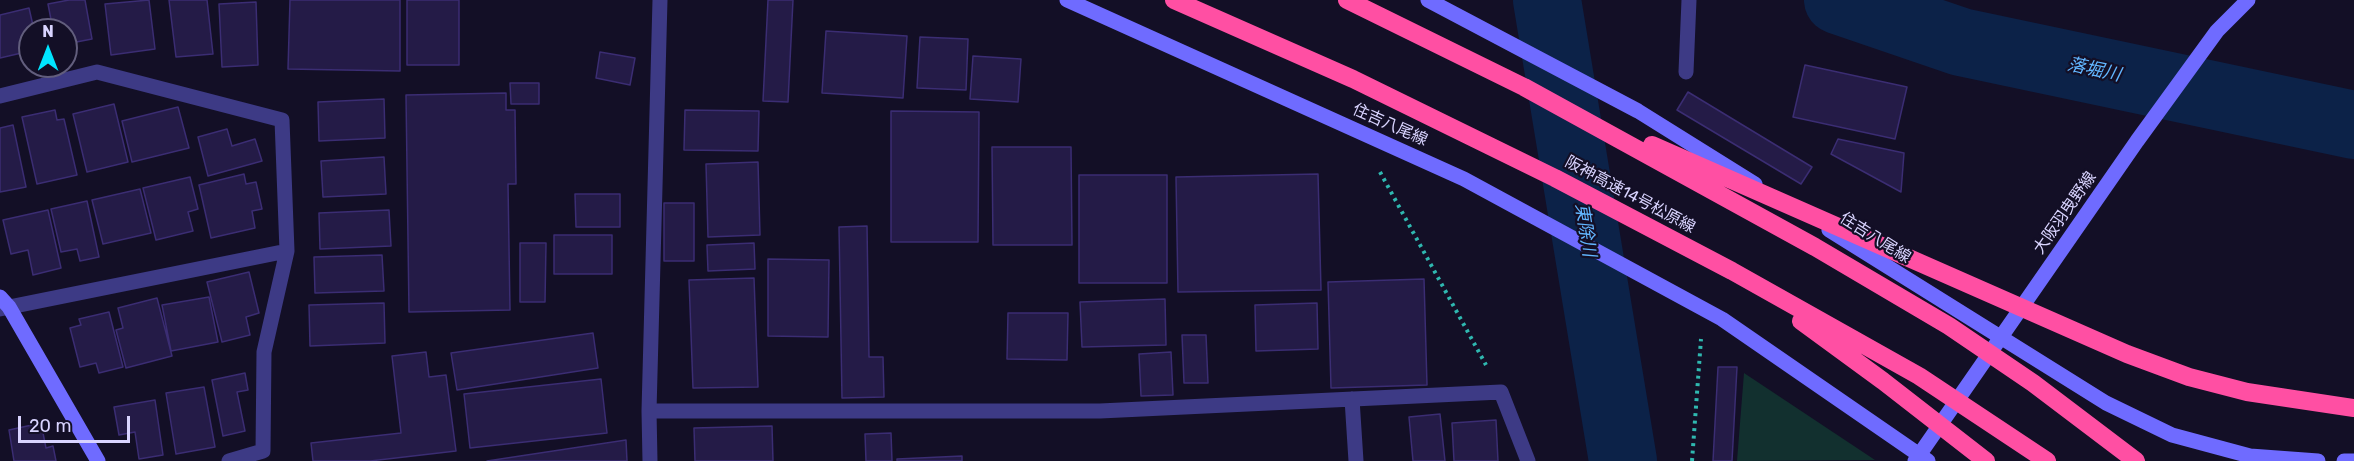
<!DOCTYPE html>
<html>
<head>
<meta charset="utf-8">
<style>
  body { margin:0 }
  #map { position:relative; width:2354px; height:461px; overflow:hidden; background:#130f26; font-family:Rubik,sans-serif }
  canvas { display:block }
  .north { position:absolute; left:18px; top:18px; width:60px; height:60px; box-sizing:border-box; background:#130f26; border:2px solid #625e7d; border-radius:50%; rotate:0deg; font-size:16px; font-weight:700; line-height:24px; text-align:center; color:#d9d4ff }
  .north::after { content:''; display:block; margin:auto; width:21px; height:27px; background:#00e5ff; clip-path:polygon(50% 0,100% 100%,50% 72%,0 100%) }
  .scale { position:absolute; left:18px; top:416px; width:112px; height:27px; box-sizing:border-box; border:3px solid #d9d4ff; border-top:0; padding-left:8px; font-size:18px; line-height:21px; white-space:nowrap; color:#d9d4ff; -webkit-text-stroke:4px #130f26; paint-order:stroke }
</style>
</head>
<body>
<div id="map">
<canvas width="2354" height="461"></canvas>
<div class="north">N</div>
<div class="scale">20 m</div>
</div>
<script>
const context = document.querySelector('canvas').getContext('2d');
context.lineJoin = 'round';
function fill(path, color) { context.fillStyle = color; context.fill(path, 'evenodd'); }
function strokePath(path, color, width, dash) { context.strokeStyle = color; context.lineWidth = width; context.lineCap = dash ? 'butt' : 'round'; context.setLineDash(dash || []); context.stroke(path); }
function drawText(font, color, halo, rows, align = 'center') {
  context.font = font + ' Rubik,"Noto Sans JP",sans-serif'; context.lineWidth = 4.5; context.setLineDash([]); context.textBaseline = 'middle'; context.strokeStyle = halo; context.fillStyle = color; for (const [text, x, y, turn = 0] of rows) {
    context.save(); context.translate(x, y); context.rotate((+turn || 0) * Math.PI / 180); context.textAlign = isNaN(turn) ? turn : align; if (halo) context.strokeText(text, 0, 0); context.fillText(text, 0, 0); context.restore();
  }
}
fill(new Path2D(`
  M1744,373L1875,460L1737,461Z`), '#12302f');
strokePath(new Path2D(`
  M1547,0L1623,461
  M1838,0L1961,42L2354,125`), '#0c2248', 68);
const building = new Path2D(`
  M69,0H85L92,39L66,44V30H53L48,4Z
  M149,0L155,49L111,55L105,4Z
  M169,0H207L213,54L176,57Z
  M290,0H400V71L288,69Z
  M407,0H459V65H407Z
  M768,0H793L788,102L763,101Z
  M256,2L258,65L222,67L219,4Z
  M29,8L34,30H30V51L0,58V15Z
  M826,31L907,36L903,98L822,93Z
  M920,37L968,39L966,90L917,88Z
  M600,52L635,58L630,85L596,78Z
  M973,56L1021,59L1018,102L970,99Z
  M1805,65L1907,87L1895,139L1793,117Z
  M510,83H539V104H511Z
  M1688,92L1812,167L1801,184L1677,110Z
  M506,93V110H515L516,184H508L510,310L409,312L406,95Z
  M384,99L385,138L319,141L318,102Z
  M114,104L128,162L87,172L73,114Z
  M178,107L189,148L132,162L122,121Z
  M55,110L57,120L64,119L77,175L37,184L22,117Z
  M685,110L759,111L758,151L684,150Z
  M891,111L979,112L978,242H891Z
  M13,125L26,187L0,192V128Z
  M227,129L232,146L255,139L262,161L208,176L198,137Z
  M1838,139L1904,153L1901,192L1831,154Z
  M992,147H1071L1072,245H993Z
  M384,157L386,194L323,197L321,161Z
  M758,162L760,235L708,237L706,164Z
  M244,174L246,184L256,182L262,209L252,211L255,228L211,238L199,185Z
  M1318,174L1321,290L1178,292L1176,177Z
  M1079,175H1167V283H1079Z
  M190,177L198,209L188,212L193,231L156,240L143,188Z
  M140,189L151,233L103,244L92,200Z
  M575,194H620V227H576Z
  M87,201L99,257L80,261L77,249L61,252L51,209Z
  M664,203H694V261H664Z
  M48,210L61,268L33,275L28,250L11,254L3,220Z
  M389,210L391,246L320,249L319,213Z
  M867,226L869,357H883L884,397L842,398L839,227Z
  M554,235H612V274H554Z
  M520,243H546L545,302H520Z
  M754,243L755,269L708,271L707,245Z
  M382,255L384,291L315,293L314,257Z
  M768,259L829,260L828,337L768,336Z
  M249,272L259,313L246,317L250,335L222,342L207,282Z
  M754,278L758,387L693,388L689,280Z
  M1424,279L1427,385L1331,388L1328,282Z
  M209,297L218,342L171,351L162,305Z
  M157,298L172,356L126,368L116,330L123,328L118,308Z
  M1165,299L1166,345L1082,347L1080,302Z
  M384,303L385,343L310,346L309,305Z
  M1317,303L1318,349L1256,351L1255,305Z
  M109,312L123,367L99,373L96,363L80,367L70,328L81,325L79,319Z
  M1008,313H1068L1067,360L1007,359Z
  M593,333L598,368L457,390L451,353Z
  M1182,335H1206L1208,383H1184Z
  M426,352L429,377L446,375L456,451L370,461H313L311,443L401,433L392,356Z
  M1171,352L1173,395L1141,396L1139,354Z
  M1718,367H1737L1732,461H1713Z
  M245,373L248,390L237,392L245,431L223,436L212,380Z
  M601,379L607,433L470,448L464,394Z
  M204,387L215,447L176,454L166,393Z
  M155,400L163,455L139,459L135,432L119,435L114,407Z
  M1440,414L1445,461H1413L1409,417Z
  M1496,420L1498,461H1454L1452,423Z
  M41,423L46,448L53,446L56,461H14L9,430Z
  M772,426L773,461H695L694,428Z
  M891,433L892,461H866L865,434Z
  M626,440L627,461H487Z
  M962,456V461H897V459Z`);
fill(building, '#241b47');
strokePath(building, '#3b2d73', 1.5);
strokePath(new Path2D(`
  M1380,172L1486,365
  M1692,461L1701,339`), '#2fb8b0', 4, [3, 4.5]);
strokePath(new Path2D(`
  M1686,72L1689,0
  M0,96L97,72L282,120L287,251L264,352L263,451L229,461
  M0,309L287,251
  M1352,399L1356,461
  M649,411H1100L1501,392L1528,461
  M650,461L649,411L660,0`), '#3d3a85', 15);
strokePath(new Path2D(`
  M1067,0L1464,179L1722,319L1928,461
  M1428,0L1638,111L1755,184
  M1829,230L2106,403L2172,435L2250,456L2318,461
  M0,297L9,307L98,461
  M1915,461L2137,141L2217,31L2248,0
  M2344,461H2354`), '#6f6bff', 15);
strokePath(new Path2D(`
  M1174,0L1353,79L1555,178L1732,271L1919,376L2047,461
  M1347,0L1524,87L1815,247L1949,326L2033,383L2136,461
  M1652,145L2127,354L2189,377L2247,392L2354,408
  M1801,321L1883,381L1986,461`), '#ff4fa3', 18);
drawText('16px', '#d9d4ff', '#130f26', [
  ["住吉八尾線",1390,125,24],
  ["阪神高速14号松原線",1630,195,28],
  ["大阪羽曳野線",2065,213,-55],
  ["住吉八尾線",1875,238,32]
]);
drawText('italic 18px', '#62b6ff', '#130f26', [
  ["落堀川",2094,70,12],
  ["東除川",1585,230,81]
]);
</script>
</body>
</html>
